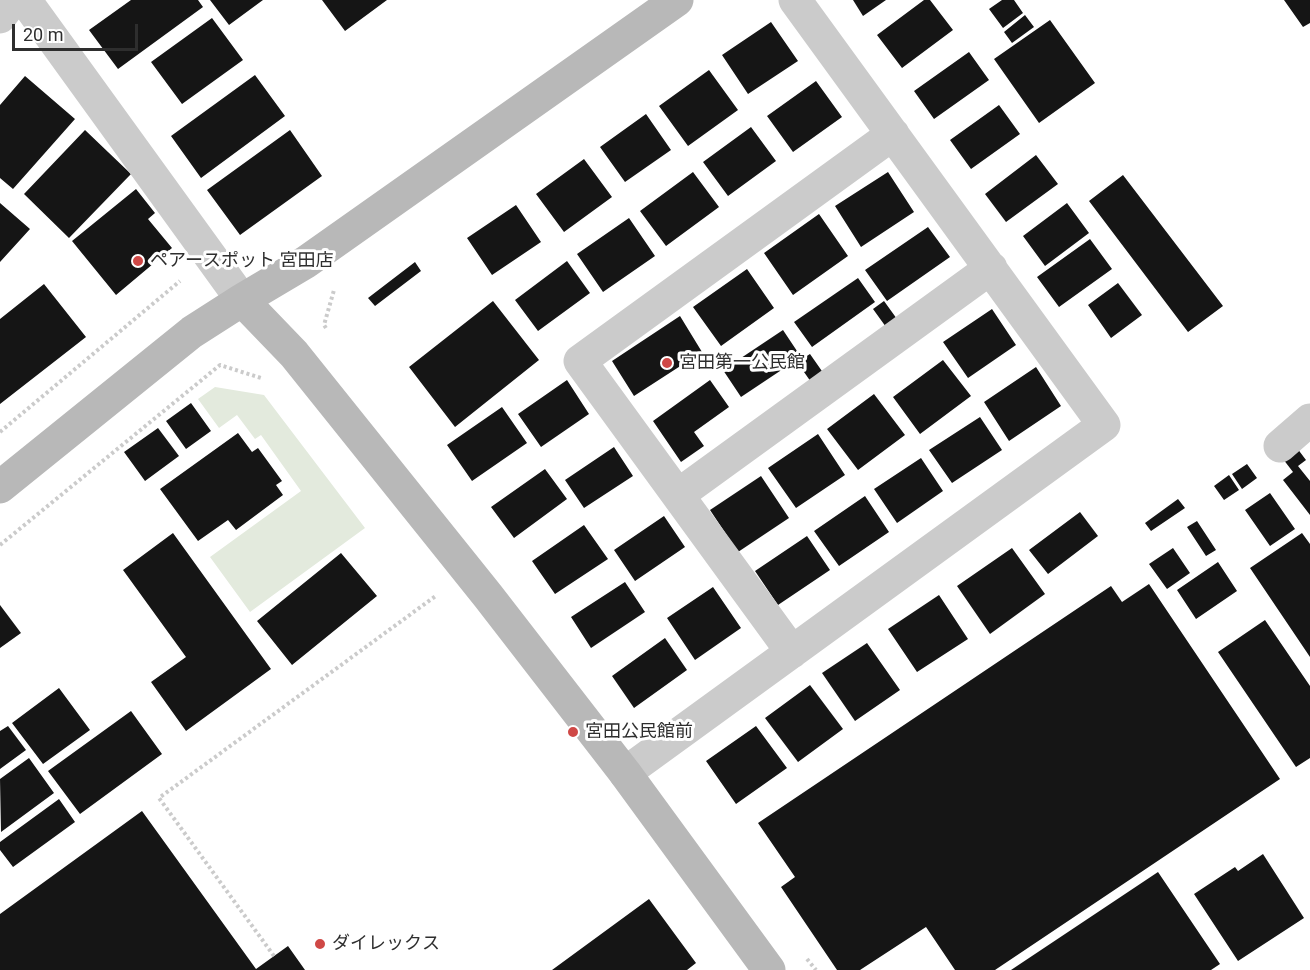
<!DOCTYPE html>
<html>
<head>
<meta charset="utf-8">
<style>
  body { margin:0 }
  #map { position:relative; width:1310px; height:970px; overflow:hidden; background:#fff; font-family:Roboto,sans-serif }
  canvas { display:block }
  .scale { position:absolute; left:12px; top:24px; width:126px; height:27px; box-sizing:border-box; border:3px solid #2e2e2e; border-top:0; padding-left:8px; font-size:18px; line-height:21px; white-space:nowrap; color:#2e2e2e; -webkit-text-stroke:4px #fff; paint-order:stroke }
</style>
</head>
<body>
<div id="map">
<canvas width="1310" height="970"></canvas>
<div class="scale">20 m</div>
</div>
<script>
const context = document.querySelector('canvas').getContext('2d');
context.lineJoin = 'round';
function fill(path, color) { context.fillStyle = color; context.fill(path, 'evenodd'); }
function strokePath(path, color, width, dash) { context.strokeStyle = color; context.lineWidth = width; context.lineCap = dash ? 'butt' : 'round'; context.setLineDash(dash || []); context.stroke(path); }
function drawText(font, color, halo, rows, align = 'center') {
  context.font = font + ' Roboto,"Noto Sans JP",sans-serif'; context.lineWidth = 6; context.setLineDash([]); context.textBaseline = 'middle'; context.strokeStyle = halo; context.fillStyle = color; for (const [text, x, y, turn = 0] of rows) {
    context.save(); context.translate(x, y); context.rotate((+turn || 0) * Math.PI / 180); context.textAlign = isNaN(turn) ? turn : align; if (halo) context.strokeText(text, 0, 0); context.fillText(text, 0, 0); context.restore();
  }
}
fill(new Path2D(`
  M215,387L264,395L365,528L250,612L210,557L301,491L261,435L255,439L237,415L219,428L198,399Z`), '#e3eadd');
fill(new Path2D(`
  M131,0H198L203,7L118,69L89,30Z
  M210,0H263L229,25Z
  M322,0H387L345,31Z
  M853,0H886L863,16Z
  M924,0H930L953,30L902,68L877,35Z
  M1002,0H1014L1023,13L1003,28L989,9Z
  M1284,0H1310V23L1303,27Z
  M1025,15L1034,27L1012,43L1004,32Z
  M212,18L243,60L182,104L151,62Z
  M1050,20L1095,83L1039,123L994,59Z
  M771,22L798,61L748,94L722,55Z
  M969,52L989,80L934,119L914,91Z
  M709,70L738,110L688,146L659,106Z
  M255,75L285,116L201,178L171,136Z
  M25,76L75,119L13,189L0,178V105Z
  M816,81L842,117L793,152L767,116Z
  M999,105L1020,134L971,169L950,140Z
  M646,114L671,150L625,182L600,147Z
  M751,127L776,161L728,196L703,162Z
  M85,130L131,174L69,238L24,194Z
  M290,130L322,176L240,235L207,190Z
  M1036,155L1058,184L1006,222L985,194Z
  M584,159L612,197L564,232L536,194Z
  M693,172L719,207L666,246L640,211Z
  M888,172L914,212L861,247L835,206Z
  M1123,175L1223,306L1188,332L1089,201Z
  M136,189L155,213L148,219L172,248L116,295L72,241Z
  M0,203L30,229L0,262Z
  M1067,203L1089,233L1045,266L1023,236Z
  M516,205L541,242L492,275L467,238Z
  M819,214L848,256L793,295L764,253Z
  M629,218L655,256L603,292L577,254Z
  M928,227L950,257L887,301L865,270Z
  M1090,239L1112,269L1059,307L1037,277Z
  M567,261L590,293L538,331L515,300Z
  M415,262L421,271L375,306L368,298Z
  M747,269L774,308L721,346L693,307Z
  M858,278L875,302L812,347L794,322Z
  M1118,283L1142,315L1111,338L1088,305Z
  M44,284L86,337L0,404V319Z
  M493,301L539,360L455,427L409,367Z
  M884,301L897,319L886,327L873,309Z
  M992,309L1016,345L968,378L943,342Z
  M680,316L702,352L634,396L612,361Z
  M783,330L801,357L741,397L723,370Z
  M810,354L824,374L811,382L797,362Z
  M943,360L971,396L920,434L893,397Z
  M1036,367L1061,406L1009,441L984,402Z
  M567,380L589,414L541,447L518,414Z
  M710,380L729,407L694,432L704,446L681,462L653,421Z
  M874,394L905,435L858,470L827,429Z
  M191,403L211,431L186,449L166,421Z
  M502,407L527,443L472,481L447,445Z
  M980,417L1002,450L952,483L929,450Z
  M158,428L179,456L145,481L124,452Z
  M238,433L252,452L258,448L282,481L276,485L283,495L236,530L228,520L198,541L160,489Z
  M818,434L845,475L796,508L768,468Z
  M614,447L633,476L584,508L565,480Z
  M1297,448L1306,460L1298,466L1310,481V515L1283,480L1293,472L1283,459Z
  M921,458L943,491L897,523L874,489Z
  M1247,464L1257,478L1242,489L1232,474Z
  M545,469L567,499L514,538L491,507Z
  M1229,475L1239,490L1224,500L1214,486Z
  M761,476L789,518L738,552L710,510Z
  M1270,493L1295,529L1270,546L1245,510Z
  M865,496L889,532L839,566L814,531Z
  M1178,499L1185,508L1151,531L1145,523Z
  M1080,512L1098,536L1048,574L1029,550Z
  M664,516L685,547L635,581L614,550Z
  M1197,521L1216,550L1206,556L1187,527Z
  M584,525L608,559L555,594L532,561Z
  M173,533L271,669L186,731L151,682L186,657L123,570Z
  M1302,533L1310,544V657L1250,568Z
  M807,536L830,570L778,605L755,571Z
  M1012,548L1045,594L990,634L957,586Z
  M1173,548L1190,573L1167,589L1149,564Z
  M341,553L377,596L292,665L257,621Z
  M1218,562L1237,591L1196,619L1177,590Z
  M625,582L645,612L591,648L571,617Z
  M1149,584L1280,779L995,970H955L926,927L860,970H837L781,887L795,877L758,823L1111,586L1122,602Z
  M713,587L741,628L695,660L667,618Z
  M939,595L968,639L917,672L888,629Z
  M0,605L21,633L0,648Z
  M1265,620L1310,686V758L1296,767L1218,652Z
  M665,638L687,670L634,708L612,676Z
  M867,643L900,690L855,721L822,673Z
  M810,685L843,729L798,762L765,718Z
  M59,688L90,730L43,764L12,723Z
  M131,711L162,754L80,814L48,771Z
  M8,726L26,750L0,769V731Z
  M756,726L787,768L736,804L706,761Z
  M29,758L54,793L1,832L0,779Z
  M59,799L75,822L13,867L0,850V842Z
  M142,811L256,969L288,946L305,970H0V914Z
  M1263,854L1304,918L1238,961L1194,894L1235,867L1238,871Z
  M1158,872L1220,964L1211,970H1011Z
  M649,899L696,963L687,970H552Z`), '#151515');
strokePath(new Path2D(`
  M326,328L324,325L334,290
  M0,432L180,281
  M0,545L220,365L261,378
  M274,956L159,798L437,595
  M807,959L816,970`), '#cbcbcb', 4, [3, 3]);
strokePath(new Path2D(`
  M25,0L242,300
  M0,17L13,0
  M1280,446L1310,420
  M678,495L991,268
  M792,652L580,361L893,134
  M625,773L1104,425L795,0`), '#cbcbcb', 33);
strokePath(new Path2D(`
  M242,300L294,354L488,596L625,773L769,970
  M0,487L192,332L242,300L306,262L677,0`), '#b8b8b8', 33);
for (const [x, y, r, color] of [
  [138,261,6,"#cf4846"],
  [667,363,6,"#cf4846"],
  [573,732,6,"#cf4846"],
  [320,944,6,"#cf4846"]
]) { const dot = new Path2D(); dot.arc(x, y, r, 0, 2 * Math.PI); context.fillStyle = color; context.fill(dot); strokePath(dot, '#fff', 2); }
drawText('18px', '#2e2e2e', '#fff', [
  ["ペアースポット 宮田店",150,261],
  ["宮田第一公民館",679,363],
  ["宮田公民館前",585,732],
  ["ダイレックス",332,944]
], 'left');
</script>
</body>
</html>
